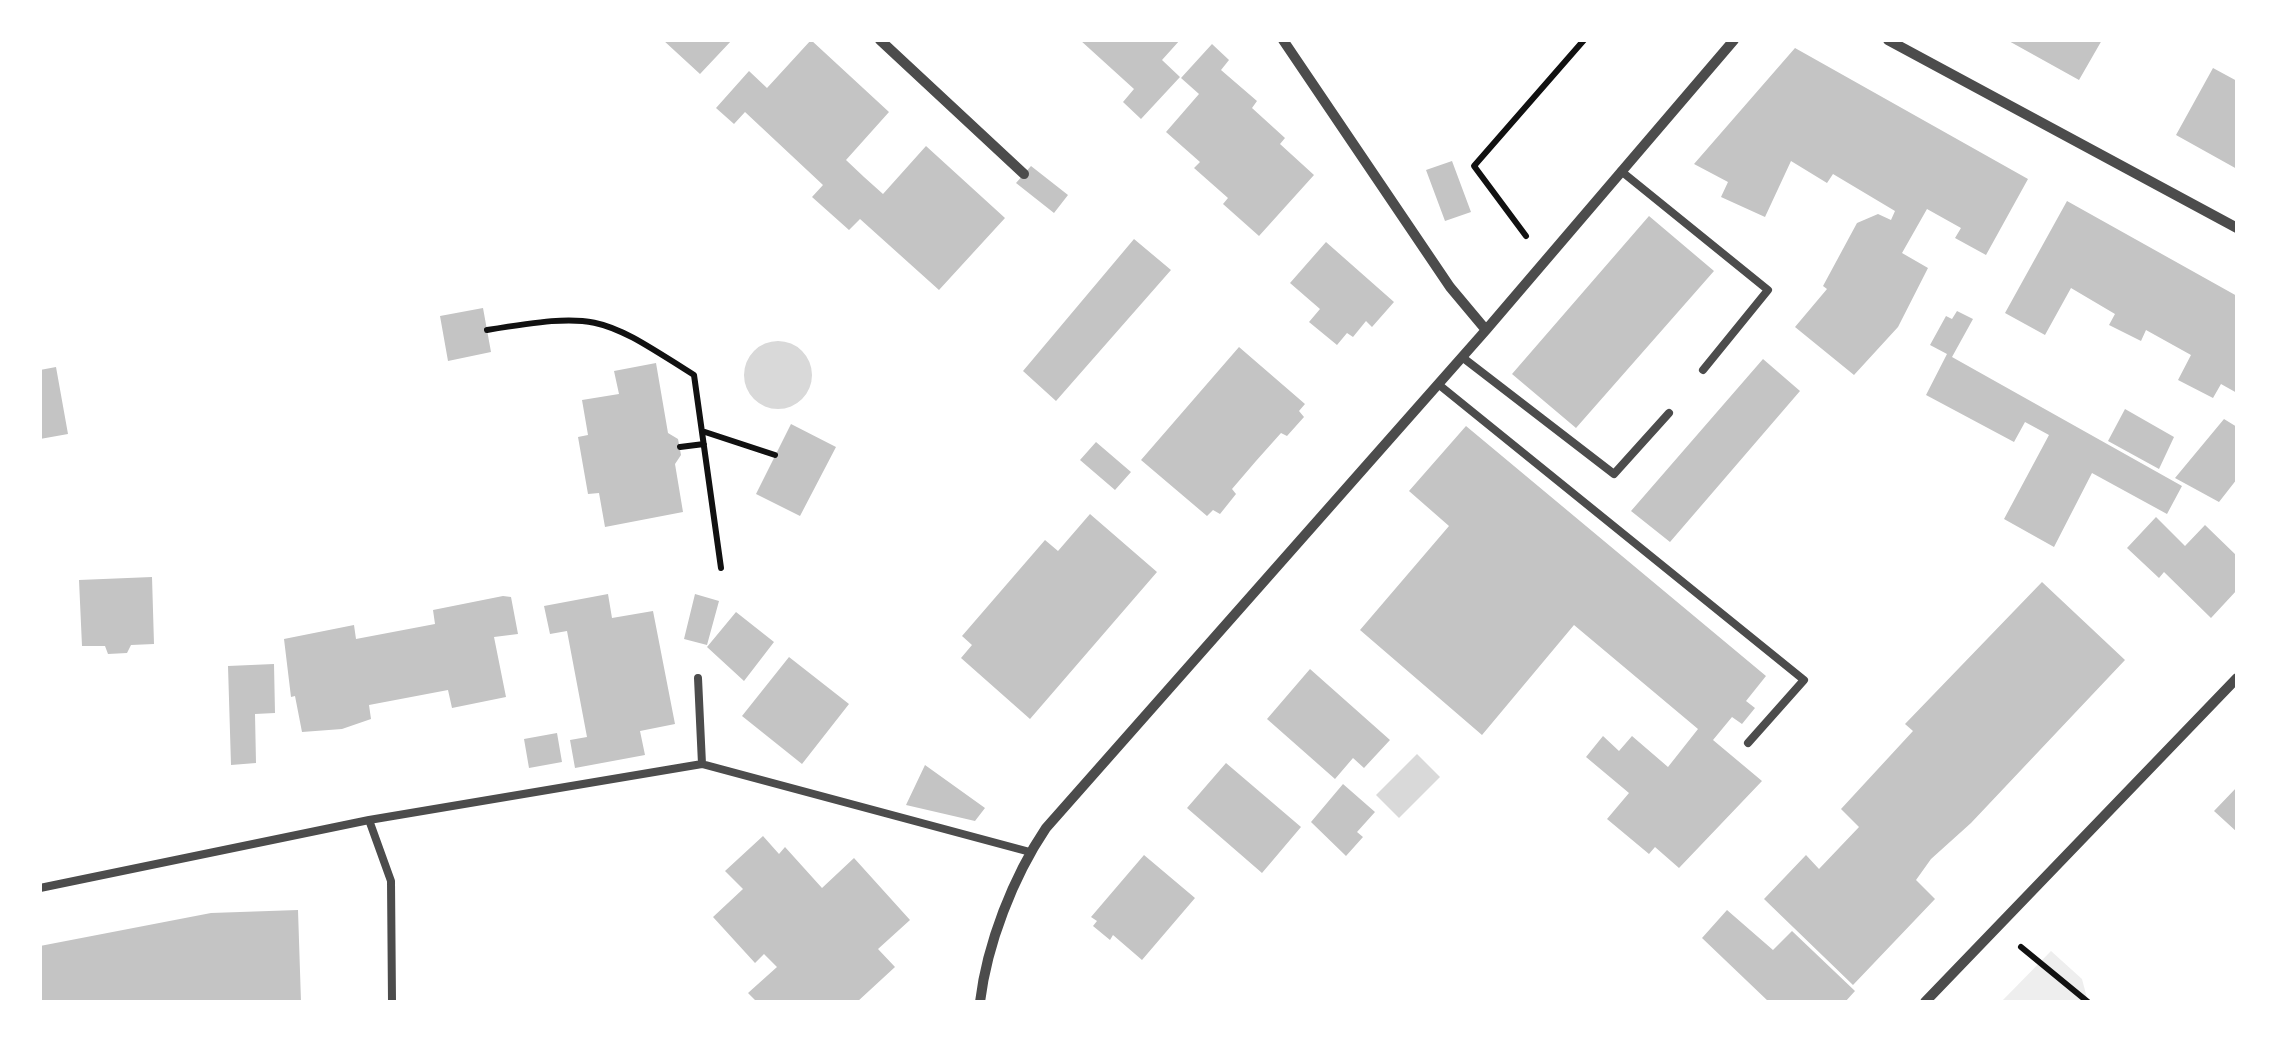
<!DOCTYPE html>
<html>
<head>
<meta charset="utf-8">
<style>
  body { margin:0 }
  #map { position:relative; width:2277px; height:1042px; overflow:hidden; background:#fff; font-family:Quicksand,sans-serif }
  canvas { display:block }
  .frame { position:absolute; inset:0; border:42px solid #fff; pointer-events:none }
</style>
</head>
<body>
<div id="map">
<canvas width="2277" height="1042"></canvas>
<div class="frame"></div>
</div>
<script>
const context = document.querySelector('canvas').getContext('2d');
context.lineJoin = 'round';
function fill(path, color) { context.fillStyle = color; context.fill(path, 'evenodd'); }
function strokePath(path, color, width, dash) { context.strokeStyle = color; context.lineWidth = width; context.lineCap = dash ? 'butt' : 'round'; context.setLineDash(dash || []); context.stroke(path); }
fill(new Path2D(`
  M2051,951L2082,979L2088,1002H2001Z`), '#eee');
fill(new Path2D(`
  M744 375a34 34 0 1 1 68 0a34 34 0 1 1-68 0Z
  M1417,754L1440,777L1399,818L1376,795Z`), '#d9d9d9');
fill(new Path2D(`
  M663,40H732L700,74Z
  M811,40L889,112L846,160L864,177L883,194L926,146L1005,218L939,290L860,219L849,230L812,197L823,185L745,112L734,124L716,108L749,71L767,88Z
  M1080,40H1180L1162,60L1180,77L1141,119L1123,102L1134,89Z
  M2007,40H2102L2079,80Z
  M1212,44L1229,60L1221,70L1257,101L1252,108L1285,138L1280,144L1314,175L1259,236L1223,204L1228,198L1194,168L1200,162L1166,132L1199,94L1181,78Z
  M1795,48L2028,179L1986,255L1955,238L1961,228L1927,209L1902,253L1928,268L1898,327L1854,375L1795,327L1827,289L1823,286L1857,223L1878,214L1891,220L1895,211L1833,174L1827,183L1791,161L1765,217L1721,197L1728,182L1694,164Z
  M2213,68L2237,81V169L2176,135Z
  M1452,161L1471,212L1445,221L1426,170Z
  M1031,166L1068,195L1054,213L1016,183Z
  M2067,201L2237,296V393L2221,384L2213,398L2178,380L2191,355L2146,330L2141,341L2109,325L2115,314L2071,288L2045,335L2005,313Z
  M1649,216L1714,271L1576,428L1512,374Z
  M1134,239L1171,270L1056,401L1023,371Z
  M1326,242L1394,302L1372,327L1366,321L1353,337L1347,333L1337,345L1309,322L1320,309L1290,283Z
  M483,308L491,352L448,361L440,316Z
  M1957,311L1973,319L1952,357L2182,486L2167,514L2092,473L2054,547L2004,519L2049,435L2025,422L2014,442L1926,395L1947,354L1930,345L1946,316L1952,319Z
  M1239,347L1305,404L1299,411L1304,417L1287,436L1281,433L1256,461L1232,489L1236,494L1220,514L1213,510L1207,516L1141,460Z
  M1763,359L1800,391L1670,542L1631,511Z
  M656,363L668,433L678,439L681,455L675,464L683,512L605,527L599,493L588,494L578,437L588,435L582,400L619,394L614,371Z
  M56,367L68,434L40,439V370Z
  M2125,409L2174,437L2159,469L2108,441Z
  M2224,419L2237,427V479L2219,502L2175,478Z
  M791,424L836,447L800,516L756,494Z
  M1466,426L1766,676L1746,701L1755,708L1742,724L1732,717L1713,740L1762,781L1679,868L1655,847L1649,854L1607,819L1629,793L1586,757L1603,736L1619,751L1632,736L1668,767L1698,729L1574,625L1482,735L1360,630L1449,526L1409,491Z
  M1096,442L1131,472L1115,490L1080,460Z
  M1090,514L1157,572L1030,719L961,658L972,645L962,636L1045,540L1058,551Z
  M2156,517L2185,546L2205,525L2237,556V590L2211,618L2164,572L2159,578L2127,548Z
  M152,577L154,644L131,645L127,653L108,654L105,646H82L79,580Z
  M2042,582L2125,660L1971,823L1931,859L1916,880L1935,899L1853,985L1764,899L1806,855L1819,869L1859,827L1841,809L1913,731L1905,724Z
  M608,594L612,618L653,611L675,724L640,731L645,755L575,768L570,740L587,737L567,631L550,634L544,606Z
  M695,594L719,601L707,645L684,639Z
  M503,596L511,597L518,634L494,637L506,697L452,708L448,690L369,705L371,719L342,729L302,732L295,696L291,697L284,639L354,625L356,639L435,624L433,610Z
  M736,612L774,642L744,681L707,647Z
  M789,657L849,704L802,764L742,716Z
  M274,664L275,713L255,714L256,763L231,765L228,666Z
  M1310,669L1390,740L1364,768L1353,758L1335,779L1267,719Z
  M557,733L562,762L529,768L524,739Z
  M1226,763L1301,827L1262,873L1187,808Z
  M925,765L985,808L975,821L906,805Z
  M1343,784L1375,812L1357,832L1363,837L1346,856L1311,822Z
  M2237,787V832L2214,811Z
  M763,836L779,854L785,847L822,888L854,858L910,920L878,949L895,967L857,1002H757L748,993L777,967L764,954L755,963L713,917L743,889L725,871Z
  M1144,855L1195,898L1142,960L1113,935L1110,940L1093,926L1097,921L1091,917Z
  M298,910L301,1002H40V946L211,913Z
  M1727,910L1773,950L1792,931L1855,991L1845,1002H1769L1702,938Z`), '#c4c4c4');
strokePath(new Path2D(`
  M1526,236L1474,166L1584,40
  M487,330C599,312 599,315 694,375L721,568
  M702,431L775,455
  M680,447L704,444
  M2021,947L2088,1002`), '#111', 6);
strokePath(new Path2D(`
  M1621,171L1768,290L1703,370
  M1462,357L1614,474L1669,413
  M1438,384L1804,680L1748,743
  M702,764L1030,852
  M369,820L391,881L392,1002
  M40,888L369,820L702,764L698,678`), '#4c4c4c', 8);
strokePath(new Path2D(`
  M880,40L1024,174
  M1283,40L1450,287L1486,330
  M1888,40L2237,228
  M980,1002C987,944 1013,877 1046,828L1486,330L1734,40
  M1925,1002L2237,678`), '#4c4c4c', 10);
</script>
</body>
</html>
